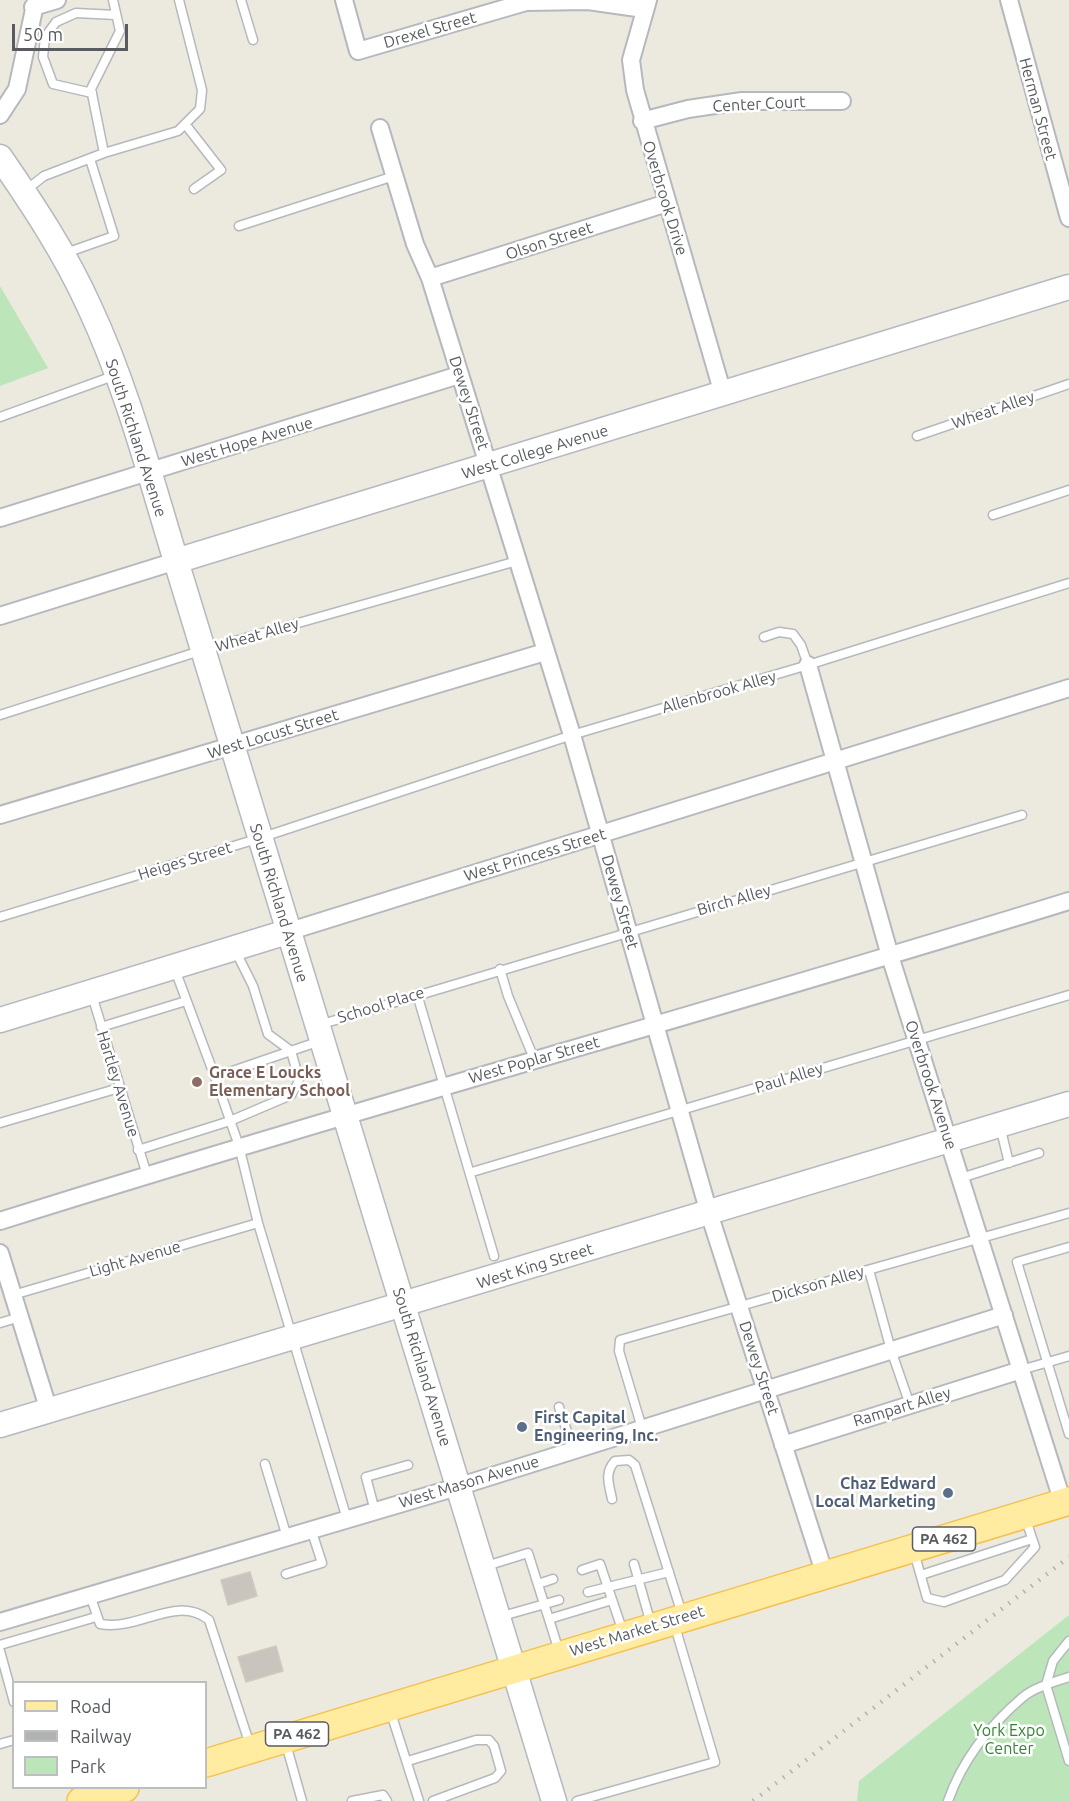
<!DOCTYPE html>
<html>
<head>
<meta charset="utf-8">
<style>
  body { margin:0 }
  #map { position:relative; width:1069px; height:1801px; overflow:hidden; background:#ece9df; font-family:Ubuntu,sans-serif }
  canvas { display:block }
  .legend { position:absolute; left:12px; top:1681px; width:195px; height:108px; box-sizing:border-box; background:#fff; border:2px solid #bcbec0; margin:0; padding:8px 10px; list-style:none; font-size:18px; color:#585c61 }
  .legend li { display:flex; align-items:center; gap:12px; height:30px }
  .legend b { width:30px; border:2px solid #bcbec0 }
  .scale { position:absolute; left:12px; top:24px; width:116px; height:27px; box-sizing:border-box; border:3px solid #585c61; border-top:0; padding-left:8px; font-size:18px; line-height:21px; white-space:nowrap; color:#585c61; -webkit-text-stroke:4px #fff; paint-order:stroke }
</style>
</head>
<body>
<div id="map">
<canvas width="1069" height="1801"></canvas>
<ul class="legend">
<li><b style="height:8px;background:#ffeca1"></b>Road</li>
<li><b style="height:8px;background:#b1b2b2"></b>Railway</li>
<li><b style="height:16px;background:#bce5ba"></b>Park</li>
</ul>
<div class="scale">50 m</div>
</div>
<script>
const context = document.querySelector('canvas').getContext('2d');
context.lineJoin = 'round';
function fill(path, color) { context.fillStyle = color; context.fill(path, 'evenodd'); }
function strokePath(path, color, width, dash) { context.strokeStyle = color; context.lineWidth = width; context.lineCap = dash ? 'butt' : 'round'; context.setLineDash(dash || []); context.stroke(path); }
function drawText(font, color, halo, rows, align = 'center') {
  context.font = font + ' Ubuntu,sans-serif'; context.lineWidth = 5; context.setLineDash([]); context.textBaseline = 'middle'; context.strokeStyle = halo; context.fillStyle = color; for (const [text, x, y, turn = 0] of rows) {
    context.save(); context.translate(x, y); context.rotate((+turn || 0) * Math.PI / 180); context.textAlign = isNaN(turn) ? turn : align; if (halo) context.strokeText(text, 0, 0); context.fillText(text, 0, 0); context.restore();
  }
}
fill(new Path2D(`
  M0,286L48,368L0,386Z
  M1069,1615V1801H857L859,1781Z`), '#bce5ba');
const building = new Path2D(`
  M250,1572L257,1596L228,1605L221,1580Z
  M276,1646L283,1671L246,1682L238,1657Z`);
fill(building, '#c9c5be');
strokePath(building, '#d1cabd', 1.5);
const lane = new Path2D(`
  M241,0L253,40
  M92,93L53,84L43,57L45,37L56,22L76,13L116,15
  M185,124L221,170L194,189
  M104,153L178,131L200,109L202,90L179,0
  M26,190L44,176L104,153L91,89L120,31L113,0
  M239,226L394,176
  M63,254L114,236L90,159
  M0,417L116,375
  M917,436L1069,384
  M993,515L1069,490
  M764,637L779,632L793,634L801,645L808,665
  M0,715L203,650L517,561
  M0,917L260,838L572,735L808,665L1069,583
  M174,967L215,1077
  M500,969L508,996L535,1061
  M91,992L147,1175
  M417,994L494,1256
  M319,1025L1022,815
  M101,1027L186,1001
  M320,1041L215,1077L239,1146L258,1223L347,1519
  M0,1123L119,1088
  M1000,1126L1009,1163
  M138,1150L230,1121L291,1095L297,1085L299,1079L291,1051L268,1034L253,986L235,950
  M472,1172L1069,995
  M961,1178L1039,1153
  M1069,1247L1017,1262L1069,1434
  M869,1270L891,1350L910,1405
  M13,1295L258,1223
  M0,1323L20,1317
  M1021,1370L1069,1356
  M559,1407L573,1450
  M642,1428L619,1351L620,1340L1069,1213
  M265,1464L287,1537
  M612,1499C609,1484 604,1473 615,1461L629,1460L635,1465L682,1614
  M375,1511L366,1477L408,1465
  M914,1552L927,1598L944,1602L1005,1580L1035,1547L1025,1517
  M634,1564L651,1624
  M483,1567L528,1553L559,1651
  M582,1570L600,1564L623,1632
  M286,1574L322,1563L311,1529
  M921,1575L1032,1539
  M538,1584L553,1579
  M588,1592L669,1572
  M90,1595L100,1624C140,1631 176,1594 209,1620L250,1745
  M499,1617L559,1600
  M549,1619L612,1600
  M1069,1641L1053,1661L1046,1685L1069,1761
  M0,1645L96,1617
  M0,1651L14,1702
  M390,1710L419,1801
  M0,1744L14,1740
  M286,1744L302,1801
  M408,1761L476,1740H489L494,1746L501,1771L495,1778L433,1801
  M352,1801L383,1795L387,1801
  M577,1801L715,1762L674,1623
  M948,1801C962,1761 990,1725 1023,1697C1035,1687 1054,1682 1069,1677`);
const street = new Path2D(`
  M344,0L358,51L526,2L588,1L644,9
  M648,0L631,60L635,90L723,394
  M1009,0L1069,218
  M33,7L57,0
  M0,115L17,89L36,0
  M642,121L688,109L742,101H842
  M380,128L415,244L430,278L572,735L709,1213L825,1575
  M430,278L667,203
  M0,518L459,375
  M0,616L176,561
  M808,665L890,956L1063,1503
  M0,815L545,652
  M287,932L1069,688
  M0,1221C355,1109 714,1011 1069,901
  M0,1253L49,1411
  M783,1445L1021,1370
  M0,1622L457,1487L1004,1315`);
const secondary = new Path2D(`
  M0,157C33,205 65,253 89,306C127,387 150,476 176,561L554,1801
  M176,561L1069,287
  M0,1020L287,932
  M0,1425L1069,1104`);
const primary = new Path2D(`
  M206,1763L1069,1501
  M81,1801L125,1788`);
strokePath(lane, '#b5b8bd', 11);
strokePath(street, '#b5b8bd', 20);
strokePath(secondary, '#b5b9bf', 27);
strokePath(primary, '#f5c04f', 30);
strokePath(lane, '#fff', 8);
strokePath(street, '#fff', 16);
strokePath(secondary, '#fff', 24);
strokePath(primary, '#ffeca1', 27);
strokePath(new Path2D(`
  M753,1801L1069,1557`), '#b1b2b2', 4.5, [1.5, 8]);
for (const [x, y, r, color] of [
  [197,1082,6,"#8d6e63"],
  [522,1427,6,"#5c6f8a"],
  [948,1493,6,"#5c6f8a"]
]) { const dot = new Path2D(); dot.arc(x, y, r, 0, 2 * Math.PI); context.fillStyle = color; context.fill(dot); strokePath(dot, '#fff', 2); }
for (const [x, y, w] of [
  [944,1539,63],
  [297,1734,63]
]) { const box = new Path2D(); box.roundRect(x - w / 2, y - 12, w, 24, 4.5); context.fillStyle = '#fff'; context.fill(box); strokePath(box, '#585c61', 1.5); }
drawText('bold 15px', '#585c61', null, [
  ["PA 462",944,1539],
  ["PA 462",297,1734]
]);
drawText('16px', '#585c61', '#fff', [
  ["Drexel Street",430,30,-16],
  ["Center Court",759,104,-3],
  ["Herman Street",1038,109,75],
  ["Overbrook Drive",665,198,73],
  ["Olson Street",549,241,-18],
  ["Dewey Street",469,403,72],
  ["Wheat Alley",993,410,-19],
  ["South Richland Avenue",136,438,72],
  ["West Hope Avenue",247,442,-17],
  ["West College Avenue",535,452,-17],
  ["Wheat Alley",257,635,-16],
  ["Allenbrook Alley",719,692,-16],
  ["West Locust Street",273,734,-17],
  ["West Princess Street",535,855,-17],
  ["Heiges Street",185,861,-17],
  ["Birch Alley",734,900,-16],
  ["Dewey Street",620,902,74],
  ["South Richland Avenue",279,903,73],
  ["School Place",381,1005,-17],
  ["West Poplar Street",534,1060,-16],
  ["Paul Alley",789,1078,-17],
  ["Hartley Avenue",118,1084,73],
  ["Overbrook Avenue",931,1085,72],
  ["Light Avenue",135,1259,-16],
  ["West King Street",535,1266,-17],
  ["Dickson Alley",818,1284,-16],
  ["South Richland Avenue",422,1367,73],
  ["Dewey Street",759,1368,72],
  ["Rampart Alley",902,1407,-17],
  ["West Mason Avenue",469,1482,-17],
  ["West Market Street",637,1631,-17]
]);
drawText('bold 16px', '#785e54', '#fff', [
  ["Grace E Loucks",209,1073],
  ["Elementary School",209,1091]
], 'left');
drawText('bold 16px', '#4e5e75', '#fff', [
  ["First Capital",534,1418],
  ["Engineering, Inc.",534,1436],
  ["Chaz Edward",936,1484,"right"],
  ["Local Marketing",936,1502,"right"]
], 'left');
drawText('16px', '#328633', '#fff', [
  ["York Expo",1009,1731],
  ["Center",1009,1749]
]);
</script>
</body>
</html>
